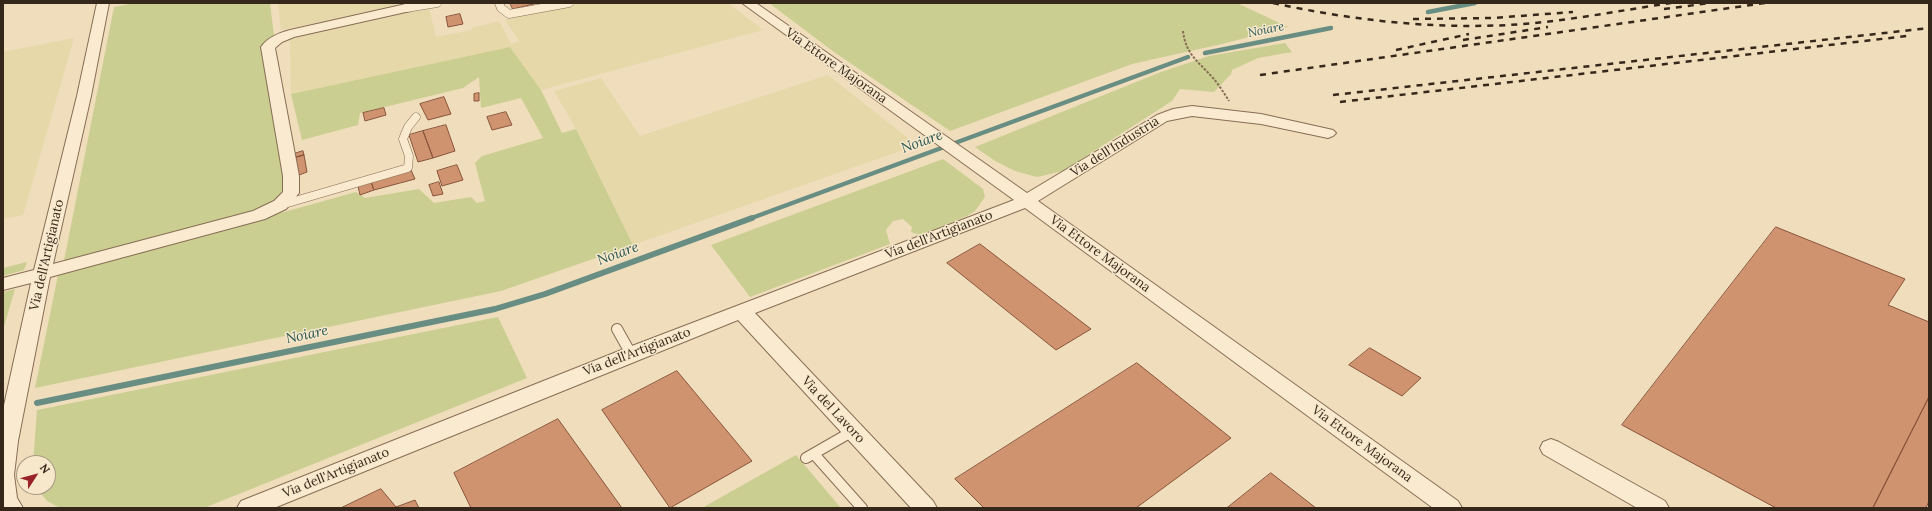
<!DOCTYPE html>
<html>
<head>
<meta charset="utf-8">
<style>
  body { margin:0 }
  #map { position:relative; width:1932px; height:511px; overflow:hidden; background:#f0ddbc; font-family:Lora,serif }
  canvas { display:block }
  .frame { position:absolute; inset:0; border:4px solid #36271b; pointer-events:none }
  .north { position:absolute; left:16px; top:455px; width:40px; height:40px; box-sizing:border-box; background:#f7e8cc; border:1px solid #aa9b85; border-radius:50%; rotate:54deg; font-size:11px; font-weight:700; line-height:16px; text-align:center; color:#36271b }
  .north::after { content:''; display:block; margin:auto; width:14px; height:18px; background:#9a222a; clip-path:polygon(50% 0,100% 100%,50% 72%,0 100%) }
</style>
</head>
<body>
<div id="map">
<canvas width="1932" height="511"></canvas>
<div class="frame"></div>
<div class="north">N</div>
</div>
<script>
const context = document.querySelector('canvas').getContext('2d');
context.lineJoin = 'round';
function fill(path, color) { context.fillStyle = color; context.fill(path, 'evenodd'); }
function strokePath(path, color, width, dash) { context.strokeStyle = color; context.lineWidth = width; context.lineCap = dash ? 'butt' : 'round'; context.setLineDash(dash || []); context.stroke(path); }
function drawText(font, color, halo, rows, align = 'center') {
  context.font = font + ' Lora,serif'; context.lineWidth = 3; context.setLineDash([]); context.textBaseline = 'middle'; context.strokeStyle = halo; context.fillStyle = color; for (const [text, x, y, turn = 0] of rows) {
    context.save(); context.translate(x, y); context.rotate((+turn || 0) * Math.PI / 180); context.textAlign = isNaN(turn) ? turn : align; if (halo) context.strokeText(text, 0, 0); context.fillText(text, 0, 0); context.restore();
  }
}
fill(new Path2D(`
  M278,3H411L398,8L281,30Z
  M578,3H728L763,30L541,90L510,47L291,94L290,35L429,8L436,37L471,30L472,28L499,21L511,44L519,41L505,20Z
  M74,38L23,215L3,219V52Z
  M828,75L917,145L633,245L576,129L554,91L601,78L640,136Z`), '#e6d8a9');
fill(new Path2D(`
  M135,3H270L274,36L264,45L285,192L281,198L260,210L63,266L114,7Z
  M769,3H1237L1288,27L1222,44L1132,64L950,131L834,52Z
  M1285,43L1292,52L1258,58L1232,70L1231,74L1214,92L1180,89L1172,101L1063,171L1037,177L1015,171L995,161L975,147L1161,72L1209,56Z
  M510,47L541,90L562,133L576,129L633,245L501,291L35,388L58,275L356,192L365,198L419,189L434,203L471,197L477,203L485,201L475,163L482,156L543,138L521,98L481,108L479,77L463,88L360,113L358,125L302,140L291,94Z
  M943,159L983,189L985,197L975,211L967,216L920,235L911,232L912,227L903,219L893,221L886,230L890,244L750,297L711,245Z
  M27,262L24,270L3,276V268Z
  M15,289L3,330V292Z
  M498,317L527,378L204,508H60L47,501L36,487H48V463H33L37,410Z
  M796,455L841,508H702Z`), '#cace90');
strokePath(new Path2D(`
  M1428,12L1475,3
  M1205,53L1331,28
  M749,219L1188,57`), '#688e83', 4.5);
strokePath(new Path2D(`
  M37,403L495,309L545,294L752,218`), '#688e83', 6);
const building = new Path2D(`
  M510,3H538L513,9Z
  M460,14L463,24L448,27L446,17Z
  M479,93V101H474V94Z
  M444,97L451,114L428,120L420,104Z
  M384,108L386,115L365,121L363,113Z
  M506,112L512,125L492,130L487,117Z
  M446,125L455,151L433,158L423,131Z
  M423,131L433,158L418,162L409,135Z
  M303,151L304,155L294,158V154Z
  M304,155L307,172L299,175L294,158Z
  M457,165L463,180L442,186L437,171Z
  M411,170L415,179L374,190L371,182Z
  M371,182L374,190L360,195L358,186Z
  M439,182L443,194L433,196L429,185Z
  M1776,227L1905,279L1888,305L1929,322V397L1873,508H1776L1622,425Z
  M980,244L1091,329L1056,350L947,263Z
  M1370,348L1421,378L1402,396L1349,365Z
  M1137,363L1231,438L1136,508H984L955,479Z
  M677,371L752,461L670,508L602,410Z
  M1929,397V501L1926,508H1873Z
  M558,419L622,508H471L454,473Z
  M1271,473L1316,508H1227Z
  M381,489L396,507L415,500L419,508H341Z`);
fill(building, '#d09370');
strokePath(building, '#88543a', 1);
const serviceFar1 = new Path2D(`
  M499,3L501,8L509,14L569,3
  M406,8L437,3
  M281,205L408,168L409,156L403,139L408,127L416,117`);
const service = new Path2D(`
  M617,329L631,354
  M814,454L862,508
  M806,458L853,431`);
const minor = new Path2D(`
  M97,3H109L91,96L53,264L253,211L274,201L283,192V176L261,47C268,37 279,33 290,30L406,4L411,5L413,8L411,11L406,12L294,37L282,42L275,48L299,176V193L286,209L265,219L50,277L18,441L14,475L17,498L23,508H3V410L31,283L3,290V278L34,270L77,96Z
  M742,3H756L1027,193L1157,115L1173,109L1192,106L1261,114L1333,130L1336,133L1333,136L1328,138L1261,124L1192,116L1167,121L1038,201L1458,501L1462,508H1433L1025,208L755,313L933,501L937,508H911L738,320L274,508H237L241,501L624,349L1014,200Z
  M1551,439L1559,442L1665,501L1669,508H1637L1543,454L1540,448L1543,442Z`);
strokePath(serviceFar1, '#886d55', 9);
strokePath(service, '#886d55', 12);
strokePath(minor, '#886d55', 2);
strokePath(new Path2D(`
  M1183,31C1186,55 1198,61 1213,78C1219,85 1224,93 1229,101`), '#886d55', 2, [2.5, 1.5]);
strokePath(serviceFar1, '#faebd0', 8);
strokePath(service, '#faebd0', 10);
fill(minor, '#faebd0');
strokePath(new Path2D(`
  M1273,3C1351,20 1429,29 1508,25C1563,22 1617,11 1671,3
  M1664,9L1710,3
  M1413,19L1493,18L1573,12
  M1463,40L1548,27
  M1396,50L1469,34
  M1260,75L1765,3
  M1333,95L1929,28
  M1340,102L1907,36`), '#36271b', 2.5, [6, 6]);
drawText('italic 12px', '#295752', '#f7e8cc', [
  ["Noiare",1266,30,-11]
]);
drawText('13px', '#36271b', '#f7e8cc', [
  ["Via Ettore Majorana",836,66,35],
  ["Via dell'Industria",1115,147,-32],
  ["Via dell'Artigianato",939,235,-21],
  ["Via Ettore Majorana",1100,254,36],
  ["Via dell'Artigianato",47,255,-77],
  ["Via dell'Artigianato",637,352,-21],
  ["Via del Lavoro",833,410,47],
  ["Via Ettore Majorana",1362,444,36],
  ["Via dell'Artigianato",336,473,-22]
]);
drawText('italic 14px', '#295752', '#f7e8cc', [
  ["Noiare",922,142,-20],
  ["Noiare",618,254,-20],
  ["Noiare",307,335,-12]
]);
</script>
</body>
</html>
